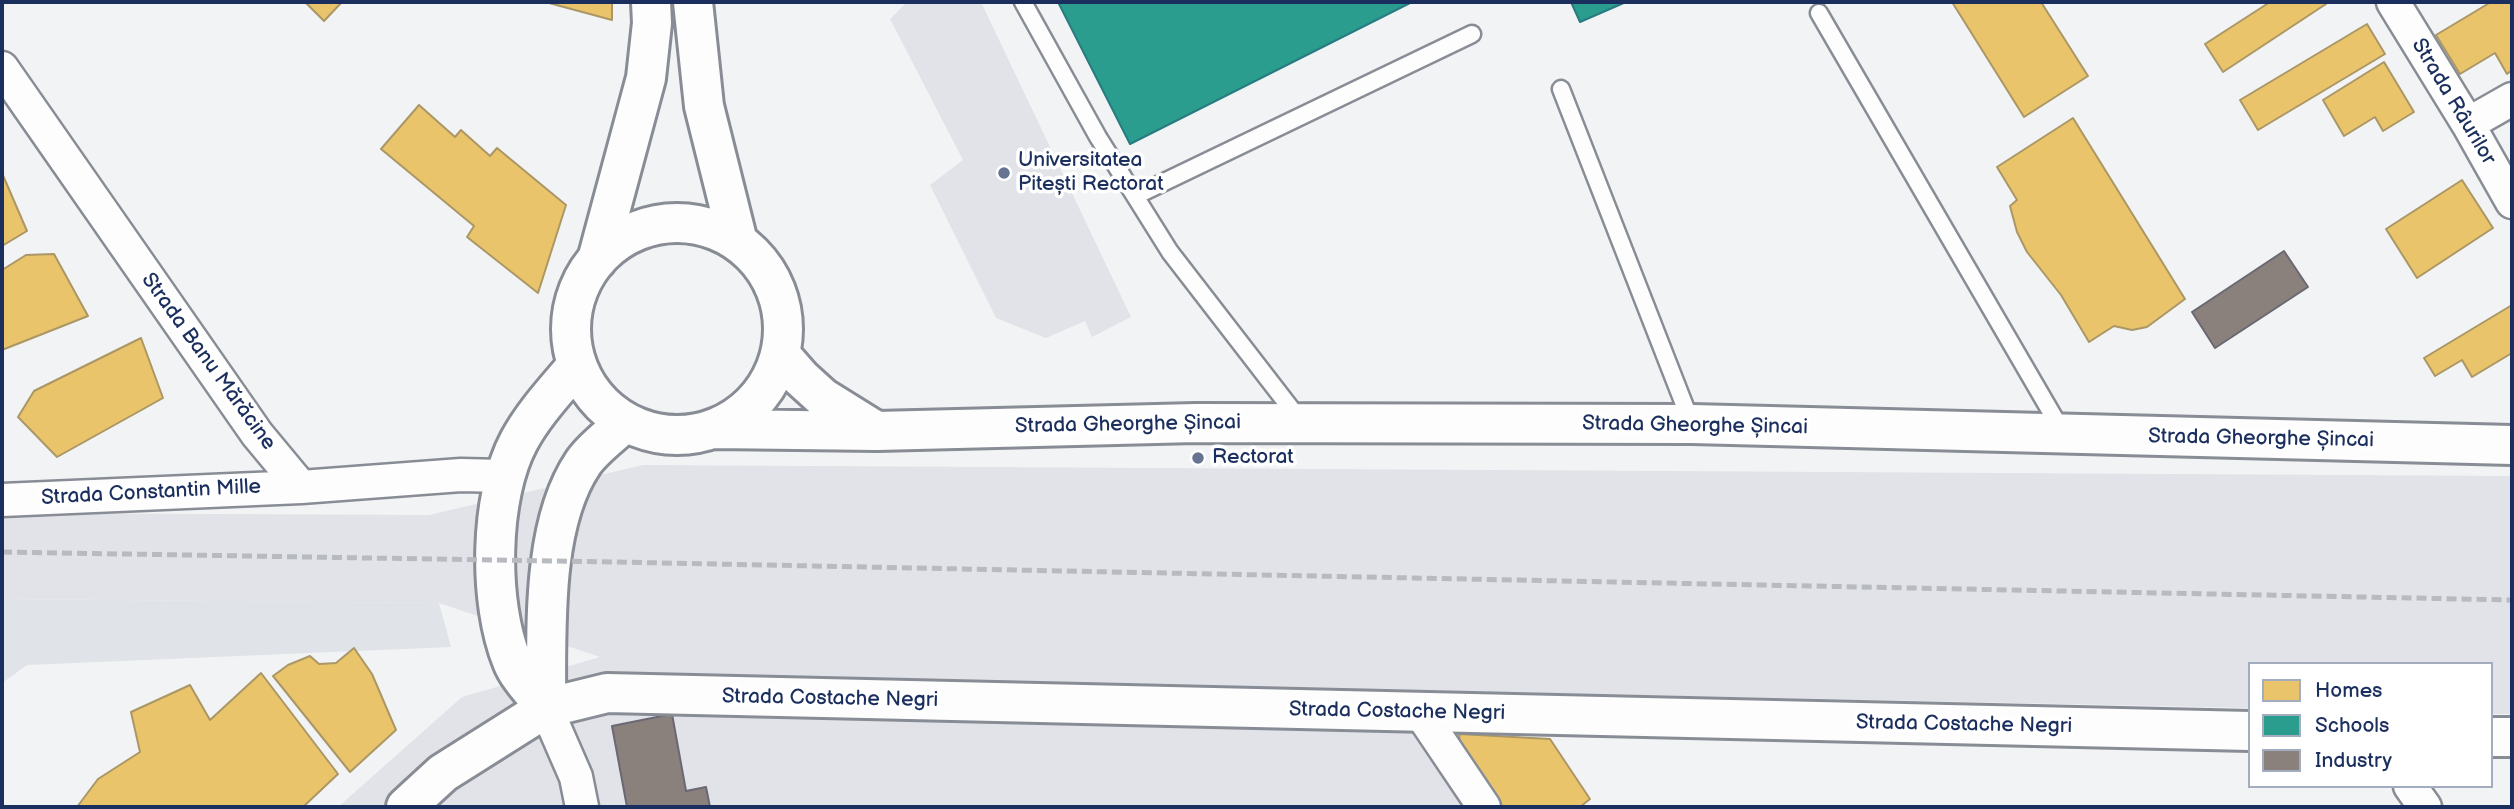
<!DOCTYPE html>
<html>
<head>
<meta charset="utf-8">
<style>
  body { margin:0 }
  #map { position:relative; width:2514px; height:809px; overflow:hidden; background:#f2f3f4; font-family:"Balsamiq Sans",sans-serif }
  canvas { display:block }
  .frame { position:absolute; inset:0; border:4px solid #1b2f5e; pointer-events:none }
  .legend { position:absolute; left:2248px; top:662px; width:245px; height:126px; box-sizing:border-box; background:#fff; border:2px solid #a4acbf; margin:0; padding:9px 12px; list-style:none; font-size:21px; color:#1b2f5e }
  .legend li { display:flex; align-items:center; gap:14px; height:35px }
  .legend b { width:35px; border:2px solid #a4acbf }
</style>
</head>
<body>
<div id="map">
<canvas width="2514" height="809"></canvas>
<div class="frame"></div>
<ul class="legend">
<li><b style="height:19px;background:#e9c46a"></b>Homes</li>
<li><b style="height:19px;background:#2a9d8f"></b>Schools</li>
<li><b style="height:19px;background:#8a817c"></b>Industry</li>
</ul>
</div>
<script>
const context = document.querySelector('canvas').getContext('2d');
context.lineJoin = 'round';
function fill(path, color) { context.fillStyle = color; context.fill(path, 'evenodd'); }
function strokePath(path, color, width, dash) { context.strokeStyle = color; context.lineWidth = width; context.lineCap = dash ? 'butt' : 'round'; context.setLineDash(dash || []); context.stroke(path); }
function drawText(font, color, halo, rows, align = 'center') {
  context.font = font + ' "Balsamiq Sans",sans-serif'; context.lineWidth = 7; context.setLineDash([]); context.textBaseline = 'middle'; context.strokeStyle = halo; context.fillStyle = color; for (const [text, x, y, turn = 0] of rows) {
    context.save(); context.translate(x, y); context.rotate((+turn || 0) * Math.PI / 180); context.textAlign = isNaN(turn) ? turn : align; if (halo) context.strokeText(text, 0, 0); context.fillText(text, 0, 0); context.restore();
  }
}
fill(new Path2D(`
  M907,2H981L1131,317L1092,337L1085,321L1046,338L996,318L930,185L963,160L890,19Z
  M643,465L2512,476V714H2491V664H2250V708L1406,690L1474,807H338L462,697L600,657L439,603L2,599V513L429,515Z`), '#e1e3e8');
fill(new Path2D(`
  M2,599L439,603L451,647L27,665L2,683Z`), '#e0e3e8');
const homes = new Path2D(`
  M305,2H342L324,21Z
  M548,2H612V20L549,3Z
  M1952,2H2041L2088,76L2024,117Z
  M2270,2H2324L2326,4L2223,72L2205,44Z
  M2491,2H2512V70L2507,74L2495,53L2460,74L2436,35Z
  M2367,24L2385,54L2258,130L2240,100Z
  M2384,62L2414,112L2383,131L2375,117L2344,136L2323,100Z
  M419,105L455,137L461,130L490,156L497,148L566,205L538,293L467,237L474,226L381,149Z
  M2073,118L2185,299L2147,327L2132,330L2114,326L2089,342L2061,295L2027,252L2017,232L2010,206L2017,200L1997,167Z
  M2,173L27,231L2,246Z
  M2462,180L2493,228L2417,278L2386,229Z
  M54,254L88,316L2,350V270L26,255Z
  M2512,305V353L2472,377L2462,360L2435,376L2424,358Z
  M141,338L163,398L57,457L18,417L34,391Z
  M354,648L372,674L396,730L350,772L273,676L288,665L310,656L319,664L336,663Z
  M261,673L338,774L303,807H77L98,779L140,752L131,712L190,685L210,720Z
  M1459,734L1550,739L1590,799L1580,807H1498L1462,758Z`);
fill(homes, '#e9c46a');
strokePath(homes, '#ab9766', 2);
const schools = new Path2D(`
  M1058,2H1412L1130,144Z
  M1571,2H1626L1580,22Z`);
fill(schools, '#2a9d8f');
strokePath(schools, '#267c80', 2);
const industry = new Path2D(`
  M2284,251L2308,287L2215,348L2192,312Z
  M672,714L686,791L706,787L710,807H627L612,726Z`);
fill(industry, '#8a817c');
strokePath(industry, '#696873', 2);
const service = new Path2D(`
  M1023,2L1098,137L1170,252L1299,419
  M1819,13L2062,431
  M1561,89L1691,422
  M1135,196L1472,34`);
const minor = new Path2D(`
  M2393,2L2468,124L2512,202
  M2,68L257,434L301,487L461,475L504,476
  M2468,124L2512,99
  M2,500L301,487
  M546,708L576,777L582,807
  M1420,712L1484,807
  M2410,786L2425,807`);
const tertiary = new Path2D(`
  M406,807L443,773L546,708`);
const secondary = new Path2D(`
  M693,2L704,106L738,242
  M571 329a106 106 0 1 1 212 0a106 106 0 1 1-212 0Z
  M597,260L646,78L652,23L651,2
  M780,354L801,378L823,398L876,431
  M715,429L877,431L1196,423L1692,424L2512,445
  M546,708L607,693L2250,731
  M546,708C535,694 518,677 512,661C488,602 489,497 519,441C534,413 557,389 577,365
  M546,708C547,634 540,527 583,463C593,448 612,435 625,422
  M2491,737H2512`);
strokePath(service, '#888c95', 21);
strokePath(minor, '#888c95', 37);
strokePath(tertiary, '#888c95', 44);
strokePath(secondary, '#888c95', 44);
strokePath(service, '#fdfdfd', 16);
strokePath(minor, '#fdfdfd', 32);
strokePath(tertiary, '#fdfdfd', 38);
strokePath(secondary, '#fdfdfd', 38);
strokePath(new Path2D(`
  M2,552L614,562L2512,600`), '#b7babf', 5, [10, 5]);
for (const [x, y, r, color] of [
  [1004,173,7,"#667492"],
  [1198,458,7,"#667492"]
]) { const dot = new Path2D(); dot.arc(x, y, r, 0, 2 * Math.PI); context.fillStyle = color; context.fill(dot); strokePath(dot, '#fff', 2.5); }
drawText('21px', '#1b2f5e', '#fff', [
  ["Strada Râurilor",2453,102,59],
  ["Strada Banu Mărăcine",208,362,54],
  ["Strada Gheorghe Șincai",1128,425,-1],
  ["Strada Gheorghe Șincai",1695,426,1],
  ["Strada Gheorghe Șincai",2261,439,1],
  ["Strada Constantin Mille",151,493,-3],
  ["Strada Costache Negri",830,699,1],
  ["Strada Costache Negri",1397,712,1],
  ["Strada Costache Negri",1964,725,1]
]);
drawText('21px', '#1b2f5e', '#fff', [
  ["Universitatea",1018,161],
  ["Pitești Rectorat",1018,185],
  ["Rectorat",1212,458]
], 'left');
</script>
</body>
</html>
